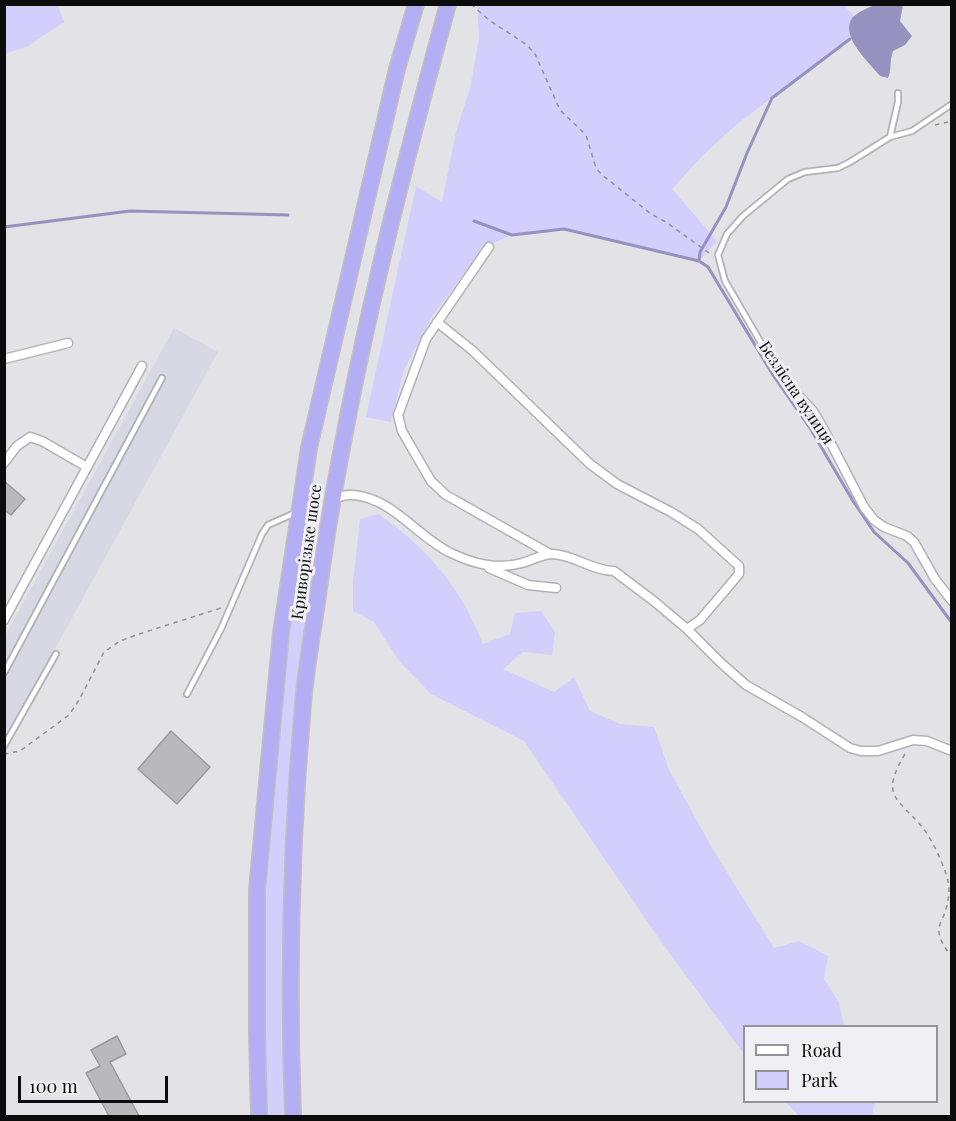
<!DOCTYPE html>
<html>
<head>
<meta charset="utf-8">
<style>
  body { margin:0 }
  #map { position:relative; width:956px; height:1121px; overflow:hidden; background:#e2e2e7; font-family:"Playfair Display",serif }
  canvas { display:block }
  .frame { position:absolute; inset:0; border:6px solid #0c0c0d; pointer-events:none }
  .legend { position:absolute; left:743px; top:1025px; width:195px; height:78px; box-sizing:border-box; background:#efeff4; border:2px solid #949498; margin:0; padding:8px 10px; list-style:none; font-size:18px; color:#0c0c0d }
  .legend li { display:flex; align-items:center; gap:12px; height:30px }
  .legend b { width:30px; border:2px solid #949498 }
  .scale { position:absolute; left:18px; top:1076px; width:150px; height:27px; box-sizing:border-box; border:3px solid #0c0c0d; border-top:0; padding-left:8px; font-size:18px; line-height:21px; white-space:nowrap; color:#0c0c0d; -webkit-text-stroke:4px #efeff4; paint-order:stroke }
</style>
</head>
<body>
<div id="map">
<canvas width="956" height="1121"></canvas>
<div class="frame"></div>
<ul class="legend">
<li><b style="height:8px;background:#fff"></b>Road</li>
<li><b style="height:16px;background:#d2cffc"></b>Park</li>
</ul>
<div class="scale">100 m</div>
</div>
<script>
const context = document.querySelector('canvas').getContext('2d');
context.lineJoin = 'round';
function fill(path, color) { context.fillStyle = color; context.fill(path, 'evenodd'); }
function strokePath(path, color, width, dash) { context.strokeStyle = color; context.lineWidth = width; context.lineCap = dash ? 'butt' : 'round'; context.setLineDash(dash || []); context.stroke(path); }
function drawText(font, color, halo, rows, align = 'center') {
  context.font = font + ' "Playfair Display",serif'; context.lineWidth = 6; context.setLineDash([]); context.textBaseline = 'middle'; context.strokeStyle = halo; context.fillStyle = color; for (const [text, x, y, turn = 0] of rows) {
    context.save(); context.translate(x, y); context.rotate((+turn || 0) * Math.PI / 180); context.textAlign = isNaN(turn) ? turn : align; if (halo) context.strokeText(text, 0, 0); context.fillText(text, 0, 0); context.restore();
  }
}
fill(new Path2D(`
  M174,328L218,352L5,740V636Z`), '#d8d7e4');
fill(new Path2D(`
  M5,4L58,5L64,22L28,46L5,54Z
  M843,4L854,16L849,28L850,39L737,124L703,155L672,189L717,241L699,261L564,229L512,235L484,247L433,315L404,370L391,422L366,417L416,186L442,202L456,132L470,88L479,39L477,5Z
  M378,514C428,548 461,588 483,644L510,634L515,613L541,611L555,632L552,655L523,652L503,669L554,692L574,677L590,711L620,724L654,727L669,770L712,848L774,948L799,941L828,956L824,979L839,1003L844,1026H744V1054L662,943L524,741L431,694L399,661L374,622L353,611V582L360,519Z
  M309,526L317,528L319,533L305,630L285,874L284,1029L287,1116H267L263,1028L266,873L286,629L303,529Z
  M786,1102H875L872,1116H799Z`), '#d2cffc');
fill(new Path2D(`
  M874,5H903L900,21L912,36L905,45L893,51C889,62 892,70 888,78L880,76C869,62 838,35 853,17C858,12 868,8 874,5Z`), '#9592bf');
strokePath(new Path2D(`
  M474,221L512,235L564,229L699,261L700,252L726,207L747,153L772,98L850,39
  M4,227L130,211L288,215
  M699,261L708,267L773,375L810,428L853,501L874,532L908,563L952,623`), '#9592bf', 3);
const building = new Path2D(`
  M4,481L25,499L11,515L4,510Z
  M171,731L210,767L177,804L138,769Z
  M117,1036L126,1054L110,1062L139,1116H109L86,1073L100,1066L91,1050Z`);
fill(building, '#b8b8bd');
strokePath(building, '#9a999e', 1.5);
const lane = new Path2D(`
  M890,137L898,102V93
  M771,360L725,281L718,255L727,234L743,216L788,179L805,172L838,168L850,162L890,137L912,131L952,104
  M4,673L162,378
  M187,694L221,629L262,534L268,525L295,513
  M4,746L56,654`);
const street = new Path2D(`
  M489,247L426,339L398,415L402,431L431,481L446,495L550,554
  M437,322L473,351L590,464L617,484L671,512L698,529L739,566V574L700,620L687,629
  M4,359L68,343
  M771,360L785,381L813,411L822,426L864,507L874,520L884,527L907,536L914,542L935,579L952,601
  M4,463L17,446L30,437L42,441L87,467
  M332,499C339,497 347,494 354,495C394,499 417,537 451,553C474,564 497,570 522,563C532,560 543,554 553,554C574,555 593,571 614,571L655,602L687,629L721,663L746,685L802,717L850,748L861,751H878L913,740L927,741L952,751
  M489,568L528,585L556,588
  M4,620L142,366`);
const highway = new Path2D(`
  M259,1116L257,1034V890L281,633L309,448L397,69L416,4
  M293,1116C288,979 291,840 303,703C306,669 312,636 317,602C344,400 394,201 448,4`);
strokePath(lane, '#b1b1b6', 8);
strokePath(street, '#b1b1b6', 11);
strokePath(highway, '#c0c0c0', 18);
strokePath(new Path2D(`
  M471,4L489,20L527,45L535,54L560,110L586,135L596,168L601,174L651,214L666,222L709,253
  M935,125L952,121
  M4,754L20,751L69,715L79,700L104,652L120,641L139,634L221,608
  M905,754C879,797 898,798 923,828C932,840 941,859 946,874C951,888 949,901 944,915C942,920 938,926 939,932C940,942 946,949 952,957`), '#929295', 1.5, [4.5, 4.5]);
strokePath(lane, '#fff', 4.5);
strokePath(street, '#fff', 8);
strokePath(highway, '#b4aef4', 15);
drawText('16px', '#0c0c0d', '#efeff4', [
  ["Безлісна вулиця",796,393,56],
  ["Криворізьке шосе",307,552,-82]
]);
</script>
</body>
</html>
